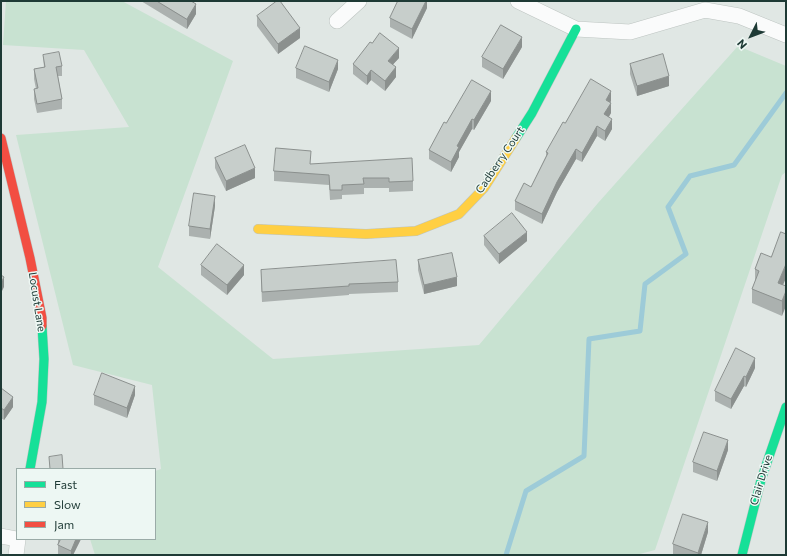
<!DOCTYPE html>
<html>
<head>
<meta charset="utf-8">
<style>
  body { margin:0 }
  #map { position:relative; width:787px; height:556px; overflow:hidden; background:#e0e7e4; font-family:Commissioner,sans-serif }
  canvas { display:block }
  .frame { position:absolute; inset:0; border:2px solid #1e3a35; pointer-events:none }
  .legend { position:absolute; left:16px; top:468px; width:140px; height:72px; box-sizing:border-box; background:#edf7f3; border:1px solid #9aaba7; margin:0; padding:5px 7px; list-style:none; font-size:12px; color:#1e3a35 }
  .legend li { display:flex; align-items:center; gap:8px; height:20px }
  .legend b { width:20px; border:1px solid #9aaba7 }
  .north { position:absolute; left:731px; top:16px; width:40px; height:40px; -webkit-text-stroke:3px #edf7f3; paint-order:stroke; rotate:228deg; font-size:11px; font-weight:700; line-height:16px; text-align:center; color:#1e3a35 }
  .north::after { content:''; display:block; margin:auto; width:14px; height:18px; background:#1e3a35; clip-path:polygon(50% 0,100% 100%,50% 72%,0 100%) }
</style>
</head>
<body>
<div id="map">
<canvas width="787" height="556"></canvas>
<div class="frame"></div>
<ul class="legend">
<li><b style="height:5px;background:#16e098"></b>Fast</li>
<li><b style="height:5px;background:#ffcf43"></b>Slow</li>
<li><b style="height:5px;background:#f24e42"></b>Jam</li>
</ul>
<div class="north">N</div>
</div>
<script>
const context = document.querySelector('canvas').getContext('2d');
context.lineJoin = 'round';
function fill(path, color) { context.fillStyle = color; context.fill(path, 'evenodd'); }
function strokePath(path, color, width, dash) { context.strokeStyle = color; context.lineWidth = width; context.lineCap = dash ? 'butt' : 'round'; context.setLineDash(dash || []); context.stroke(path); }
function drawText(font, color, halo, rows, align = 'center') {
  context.font = font + ' Commissioner,sans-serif'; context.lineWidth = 3; context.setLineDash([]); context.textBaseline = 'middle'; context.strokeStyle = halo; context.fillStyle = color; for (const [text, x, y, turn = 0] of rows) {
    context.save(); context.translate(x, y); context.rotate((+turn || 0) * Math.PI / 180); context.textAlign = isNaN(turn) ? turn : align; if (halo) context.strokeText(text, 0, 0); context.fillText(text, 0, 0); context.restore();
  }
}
fill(new Path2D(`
  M6,1H122L233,61L158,267L273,359L479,345L598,203L738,46L786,66V172L782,175L655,550L636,555H95L90,539H155V471L161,469L152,385L73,365L16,135L129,127L84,50L3,45Z`), '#c8e2d1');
strokePath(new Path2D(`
  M506,555L526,491L584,456L589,339L640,331L645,284L686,254L668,207L690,176L734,165L786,93`), '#9dcbd8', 5);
const street = new Path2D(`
  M518,1L576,29L630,32L705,10L739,16L786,35
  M337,21L359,1
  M1,536L17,539
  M16,555L18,539`);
const fast = new Path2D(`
  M516,138L532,113L576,29
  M30,469L42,402L44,359L42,326
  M742,555L761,480L786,407`);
const slow = new Path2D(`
  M258,229L366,234L416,231L459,214L484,188L516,138`);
const jam = new Path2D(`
  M1,138L30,258L42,318V326`);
strokePath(street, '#bdc4c1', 16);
strokePath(fast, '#bcc4c2', 10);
strokePath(slow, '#bcc4c2', 10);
strokePath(jam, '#bcc4c2', 10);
strokePath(street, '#fafbfb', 15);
strokePath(fast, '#16e098', 9);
strokePath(slow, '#ffcf43', 9);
strokePath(jam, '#f24e42', 9);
fill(new Path2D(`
  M141,1H191L196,14L187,29Z
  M397,1H427V8L412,39L390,27V18L397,3Z
  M257,16L300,38L278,54L257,26Z
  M522,47L503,79L482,67V57Z
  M43,55L62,66V76H58L62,99V109L37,113L34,99V89H36L34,79V69L44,67Z
  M399,58L393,64L396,77L385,91L371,80L367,85L353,74V64Z
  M630,64L669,86L637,96L630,74Z
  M296,68L338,69L329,92L296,78Z
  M491,101L474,130L472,129L459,152V157L451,172L429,159V150L446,123Z
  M611,101L610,103L611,113L609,117L612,129L605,141L597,136L582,162L576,159L557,192L542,224L515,210V201L531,187L546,156V152L565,123Z
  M215,158L255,178L226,191L215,168Z
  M310,164L413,181V191L389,192V188H364V194L342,195V199L330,200L329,185L274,181V171Z
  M215,206L210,239L189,236V226Z
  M484,236L527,241L499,264L484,245Z
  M761,253L783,285L782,316L752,303V289L755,282V269Z
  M418,260L457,286L424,294L418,270Z
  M201,265L244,275L227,295L201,275Z
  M261,270L398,282V292L349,294V295L262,302L261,279Z
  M755,368L746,387L744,386L731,409L715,401V391Z
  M1,388L13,407L4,420L1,418Z
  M94,395H135L127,418L94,405Z
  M728,450L717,481L693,472V462Z
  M708,532L701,555H676L673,554V544Z
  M58,539H81L73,555H60L58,554Z`), '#abb1af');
fill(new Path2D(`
  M426,1H427V8L412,39V29Z
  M196,4V14L187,29V19Z
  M300,28V38L278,54V44Z
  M522,37V47L503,79V69Z
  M399,48V58L388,70V61Z
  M338,60V69L329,92V82Z
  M396,67V77L385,91V81Z
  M371,70V80L367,85V76Z
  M669,76V86L637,96V86Z
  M491,91V101L474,130V120Z
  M611,91V101L606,110V100Z
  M611,103V113L604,124V114Z
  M472,119V129L459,152V157L451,172V162L457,146Z
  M612,119V129L605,141V131Z
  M597,126V136L582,162V153Z
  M576,149V159L557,192L542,224V214L557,182Z
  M255,168V178L226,191V181Z
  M215,196V206L210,239V229Z
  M527,232V241L499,264V254Z
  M786,264V278L778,297V283Z
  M244,265V275L227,295V285Z
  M4,277V287L1,293V283Z
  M457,277V286L424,294V285Z
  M786,291V306L782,316V301Z
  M755,358V368L746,387V377Z
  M744,376V386L731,409V399Z
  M135,386V395L127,418V408Z
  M13,397V407L4,420V410Z
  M728,440V450L717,481V471Z
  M708,522V532L701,555H698V553Z
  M76,539H81L73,555H71V551Z`), '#8b908e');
const building = new Path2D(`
  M157,1H191L196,4L187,19Z
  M277,1H280L300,28L278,44L257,16Z
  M398,1H426L412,29L390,18Z
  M501,25L522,37L503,69L482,57Z
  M380,33L399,48L388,61L396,67L385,81L371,70L367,76L353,64L370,42L372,43Z
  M305,46L338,60L329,82L296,68Z
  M59,52L62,66L56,67L62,99L37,104L34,89L38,88L34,69L45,67L43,55Z
  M663,54L669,76L637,86L630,64Z
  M591,79L611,91L606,100L611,103L604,114L612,119L605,131L597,126L582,153L576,149L557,182L542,214L515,201L524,183L531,187L548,153L546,152L563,122L565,123Z
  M472,80L491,91L474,120L472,119L457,146L459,147L451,162L429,150L444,122L446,123Z
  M245,145L255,168L226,181L215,158Z
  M276,148L311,151L310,164L412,158L413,181L389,182V178H363L364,184L342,185V190H330L329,175L274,171Z
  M194,193L215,196L210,229L189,226Z
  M512,213L527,232L499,254L484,236Z
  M781,232L786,234V264L778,283L786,286V291L782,301L752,289L759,271L755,269L761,253L771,257Z
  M217,244L244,265L227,285L201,265Z
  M452,253L457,277L424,285L418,260Z
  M396,260L398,282L349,284V286L262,292L261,270Z
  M1,275L4,277L1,283Z
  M736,348L755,358L746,377L744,376L731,399L715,391Z
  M102,373L135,386L127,408L94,395Z
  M1,388L13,397L4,410L1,408Z
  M704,432L728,440L717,471L693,462Z
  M62,455L63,469H50L49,457Z
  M683,514L708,522L698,553L673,544Z
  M61,539H76L71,551L58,545Z`);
fill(building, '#c7cecb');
strokePath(building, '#8b908e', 1);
drawText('11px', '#1e3a35', '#edf7f3', [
  ["Cadberry Court",500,160,-56],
  ["Locust Lane",37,302,81],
  ["Clair Drive",761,480,-73]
]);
</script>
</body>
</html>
